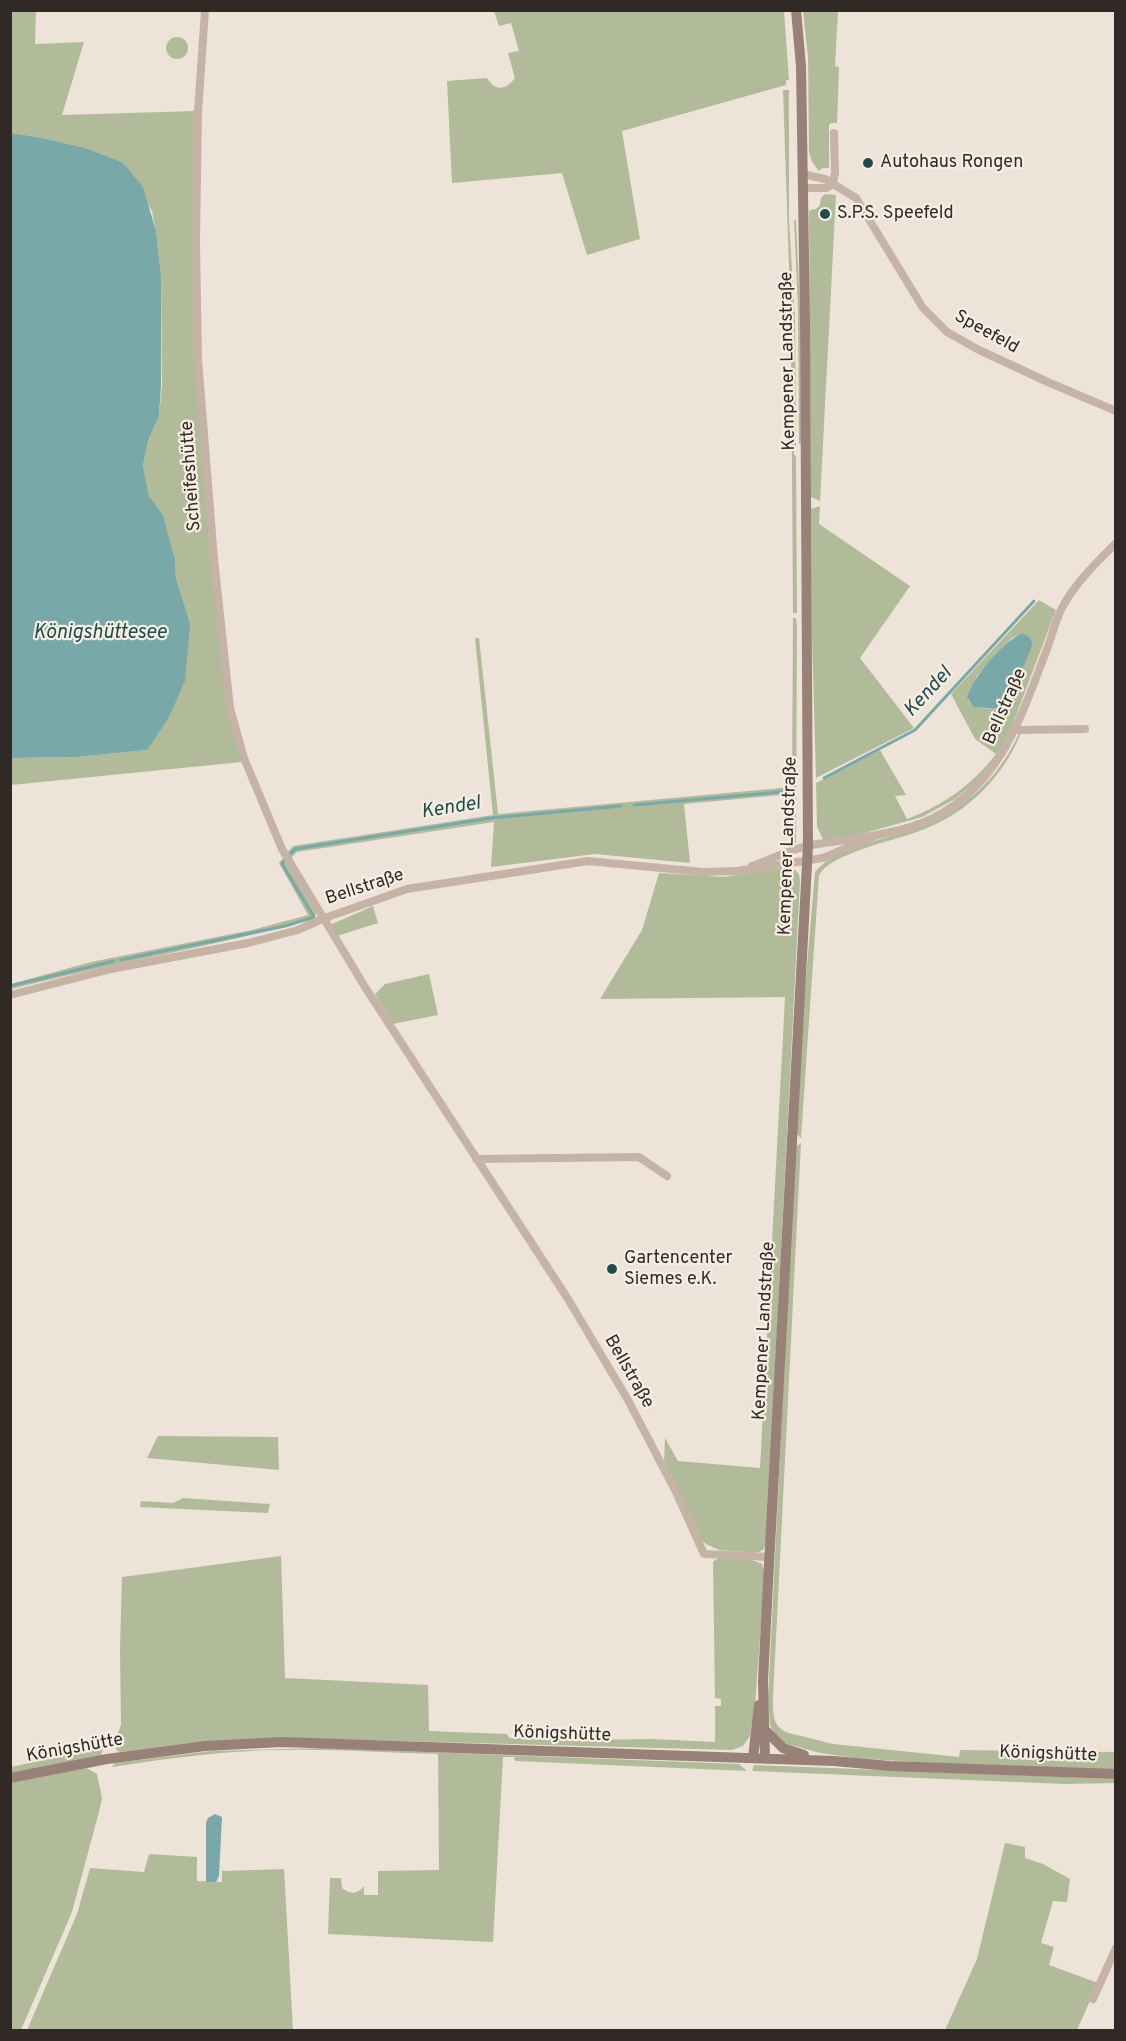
<!DOCTYPE html>
<html>
<head>
<meta charset="utf-8">
<style>
  body { margin:0 }
  #map { position:relative; width:1126px; height:2041px; overflow:hidden; background:#eee3d8; font-family:Overpass,sans-serif }
  canvas { display:block }
  .frame { position:absolute; inset:0; border:12px solid #312926; pointer-events:none }
</style>
</head>
<body>
<div id="map">
<canvas width="1126" height="2041"></canvas>
<div class="frame"></div>
</div>
<script>
const context = document.querySelector('canvas').getContext('2d');
context.lineJoin = 'round';
function fill(path, color) { context.fillStyle = color; context.fill(path, 'evenodd'); }
function strokePath(path, color, width, dash) { context.strokeStyle = color; context.lineWidth = width; context.lineCap = dash ? 'butt' : 'round'; context.setLineDash(dash || []); context.stroke(path); }
function drawText(font, color, halo, rows, align = 'center') {
  context.font = font + ' Overpass,sans-serif'; context.lineWidth = 4.5; context.setLineDash([]); context.textBaseline = 'middle'; context.strokeStyle = halo; context.fillStyle = color; for (const [text, x, y, turn = 0] of rows) {
    context.save(); context.translate(x, y); context.rotate((+turn || 0) * Math.PI / 180); context.textAlign = isNaN(turn) ? turn : align; if (halo) context.strokeText(text, 0, 0); context.fillText(text, 0, 0); context.restore();
  }
}
fill(new Path2D(`
  M36,10L35,44L84,42L62,115L195,111L193,240L211,562L242,762L11,785L10,758L77,757L147,750L176,579L175,559L163,516L149,496L143,466L148,441L159,416L162,386L161,275L156,231L152,211L122,162L86,148L38,137L11,133V11Z
  M494,11H784L789,80H786V85L622,131L640,239L587,255L562,173L452,183L447,81L487,78C496,92 506,90 515,78L508,53L519,51L511,23L499,26Z
  M803,11H838L835,66L839,67L837,123H831L829,125V168H822L819,171L812,162L809,151L808,57Z
  M166 48a11 11 0 1 1 22 0a11 11 0 1 1-22 0Z
  M783,90H789V219L795,320L796,447L794,448V455L796,456L797,613H793L791,326Z
  M825,194L836,195L820,501L811,497L809,213L810,210L816,209L820,205L821,198Z
  M794,220L796,221L800,308L801,443L799,444L798,308Z
  M820,506L819,524L910,586L860,658L914,728L816,778L812,636L811,509Z
  M1039,600L1056,610L1012,726L998,755L977,781L955,799L922,817L840,840L823,839L817,827L816,783L880,750L906,795L895,796L907,819C944,805 972,785 996,754L975,739L951,694ZM1020,634L999,710L973,707L968,700L977,676L1012,638Z
  M793,618H796L797,627L796,842L792,846V794L684,804L690,863L595,854L491,867L494,822L297,852L290,859L287,853L293,846L493,815L475,638H479L498,814L792,787Z
  M1020,731H1022C1005,772 976,805 936,824C911,836 883,841 857,851C843,857 827,862 819,875L801,1138L796,1133L803,1012L815,872C827,857 846,851 863,845C880,838 898,835 915,829C963,811 1000,778 1020,731Z
  M283,858L316,913L315,919C215,946 112,963 11,989V984L91,962L252,930L308,915L279,863Z
  M787,867H792L799,874L800,881L766,1544L763,1550L756,1553L719,1550L706,1544L699,1538L664,1464L665,1438L678,1461L760,1468L785,997L600,999L642,930L659,873L723,877Z
  M373,906L378,923L337,936L332,924Z
  M429,974L438,1015L393,1024L375,994L385,984Z
  M801,1143L773,1697C773,1714 772,1727 789,1733L833,1744L959,1757L960,1750L1115,1752V1770L914,1762L855,1758L820,1753L784,1743L773,1732L770,1725L768,1700L795,1147Z
  M158,1436L278,1437L279,1470L147,1458Z
  M183,1498L270,1504L268,1513L140,1507L141,1501L173,1503Z
  M281,1556L285,1678L428,1685L429,1731L507,1734L509,1738L579,1740L652,1739L715,1742V1706H721V1699L715,1698L713,1562C722,1552 751,1558 762,1564L765,1572L755,1705L750,1736L743,1746L732,1750L287,1738L190,1743L121,1752L117,1751L114,1744L121,1725L120,1648L122,1577Z
  M104,1741L102,1754L97,1757L11,1773V1767L53,1758L52,1749Z
  M322,1748L739,1764L747,1771L515,1761L514,1757H503L493,1942L328,1934L330,1878H341L342,1888C350,1894 357,1895 364,1886V1895H378V1871L439,1870L438,1754C388,1753 337,1749 286,1750C228,1750 170,1758 112,1767L115,1763L211,1751Z
  M754,1765L1115,1779L1116,1783L1063,1784L752,1771Z
  M86,1768L97,1774L102,1798L99,1812L72,1912L21,2030H10V1783Z
  M1005,1843L1025,1847V1858L1043,1864L1070,1879L1067,1902L1053,1901L1041,1943L1054,1947L1049,1965L1098,1983L1077,2030H945L977,1959Z
  M149,1854L197,1857V1881L222,1882V1871L284,1869L293,2030H27L77,1914L90,1868L144,1872Z`), '#b1bb99');
fill(new Path2D(`
  M11,133L38,137L86,148L122,162L143,187L156,231L161,275V386L159,416L148,441L143,466L149,496L163,515L175,559L176,579L190,624L185,681L168,719L147,750L77,757L11,758Z
  M1020,634C1028,634 1032,638 1032,646L1004,713L996,709L973,707L967,697C974,676 1001,645 1020,634Z
  M215,1814L222,1817L219,1876L216,1882H206V1823L208,1818Z`), '#79a8a8');
strokePath(new Path2D(`
  M824,778L915,730L1034,601
  M634,805L792,791
  M289,855L295,849L491,818L621,806
  M120,960L285,926L314,917L282,864L284,861
  M10,986L114,961`), '#79a8a8', 3);
strokePath(new Path2D(`
  M205,10L198,112L196,241L198,359L214,559L230,708L244,758L282,849L365,987L568,1299L628,1400L677,1494L704,1554L769,1557
  M802,174L825,179L856,198L923,308L947,332L979,350L1050,383L1116,411
  M833,184L835,172L834,133
  M802,188H826L833,184
  M1016,730L1085,729
  M752,866C774,858 795,847 817,844C856,838 897,835 933,818C1002,783 1021,716 1047,649C1052,636 1055,622 1061,610C1074,584 1096,563 1116,543
  M10,995L111,969L248,943L298,930L322,919L407,889L588,861L703,872L737,871L823,858L877,835
  M476,1159L639,1157L667,1176
  M1093,1999L1116,1948`), '#c5b3a5', 8);
strokePath(new Path2D(`
  M766,1731L783,1748L804,1755
  M753,1758L759,1705
  M765,1759L763,1681L768,1583L808,846L805,320L801,66L796,10
  M10,1778L107,1759L205,1746L282,1742L834,1761L890,1766L1116,1774`), '#988277', 10);
for (const [x, y, r, color] of [
  [868,163,6,"#1f4d4e"],
  [825,214,6,"#1f4d4e"],
  [612,1269,6,"#1f4d4e"]
]) { const dot = new Path2D(); dot.arc(x, y, r, 0, 2 * Math.PI); context.fillStyle = color; context.fill(dot); strokePath(dot, '#f6ede3', 2); }
drawText('18px', '#312926', '#f6ede3', [
  ["Autohaus Rongen",880,163],
  ["S.P.S. Speefeld",837,214],
  ["Gartencenter",624,1259],
  ["Siemes e.K.",624,1280]
], 'left');
drawText('18px', '#312926', '#f6ede3', [
  ["Speefeld",986,333,29],
  ["Kempener Landstraße",789,361,-91],
  ["Scheifeshütte",192,476,-94],
  ["Bellstraße",1006,707,-66],
  ["Kempener Landstraße",789,846,-88],
  ["Bellstraße",365,888,-18],
  ["Kempener Landstraße",765,1331,-87],
  ["Bellstraße",628,1372,60],
  ["Königshütte",562,1735,2],
  ["Königshütte",75,1749,-10],
  ["Königshütte",1048,1755,2]
]);
drawText('italic 20px', '#1f4d4e', '#f6ede3', [
  ["Königshüttesee",100,634],
  ["Kendel",929,693,-47],
  ["Kendel",451,809,-9]
]);
</script>
</body>
</html>
